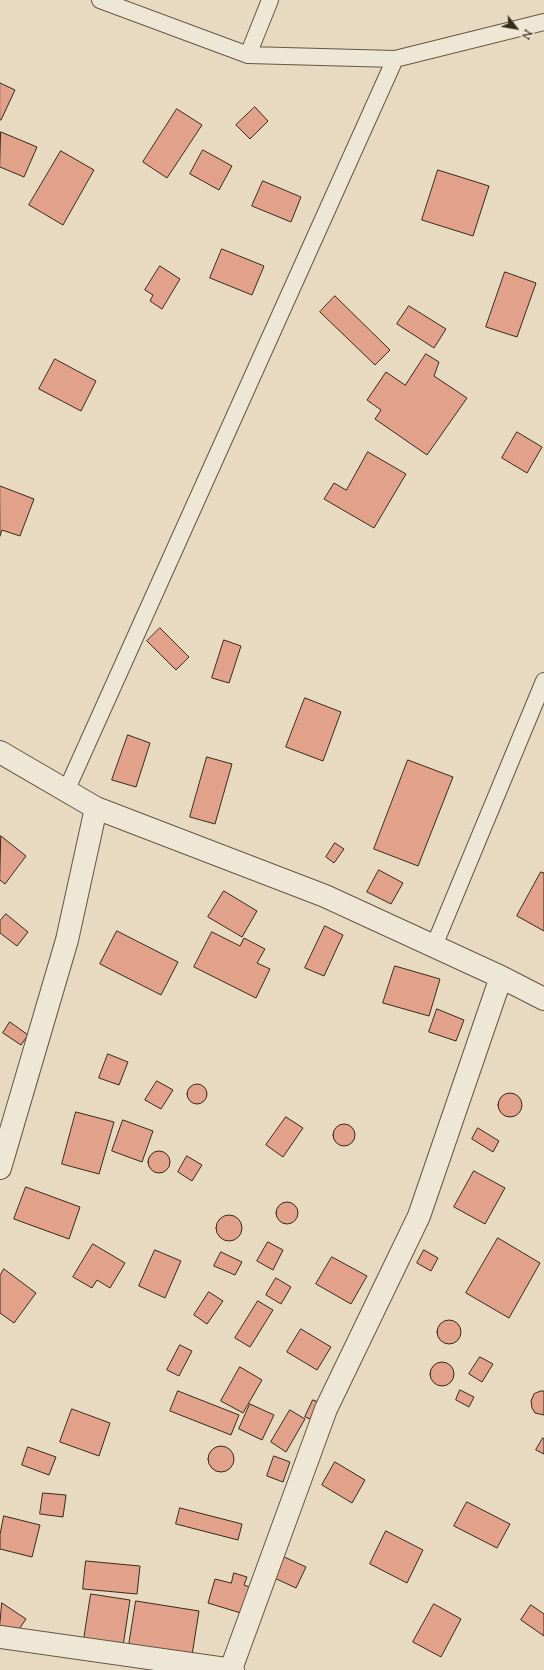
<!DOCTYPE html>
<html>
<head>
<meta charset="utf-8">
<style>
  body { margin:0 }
  #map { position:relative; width:544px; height:1670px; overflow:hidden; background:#e7dac0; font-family:"Sorts Mill Goudy",serif }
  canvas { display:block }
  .north { position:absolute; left:496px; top:8px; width:40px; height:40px; -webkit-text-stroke:3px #efe7d6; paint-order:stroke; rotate:121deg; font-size:11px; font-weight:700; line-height:16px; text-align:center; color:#372a1b }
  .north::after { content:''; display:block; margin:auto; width:14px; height:18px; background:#372a1b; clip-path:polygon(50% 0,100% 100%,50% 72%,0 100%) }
</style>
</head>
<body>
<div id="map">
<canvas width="544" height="1670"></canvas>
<div class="north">N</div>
</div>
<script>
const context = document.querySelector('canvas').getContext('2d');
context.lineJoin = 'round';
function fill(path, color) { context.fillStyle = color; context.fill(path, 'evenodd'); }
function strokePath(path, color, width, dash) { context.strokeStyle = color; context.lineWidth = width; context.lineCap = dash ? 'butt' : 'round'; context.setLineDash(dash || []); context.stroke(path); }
const building = new Path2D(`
  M0,83L15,90L1,120H0Z
  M255,107L268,121L250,139L236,125Z
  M177,109L202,125L167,178L143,162Z
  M1,132L37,147L24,177L0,167Z
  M203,150L232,166L219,190L190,174Z
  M61,151L94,170L63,225L29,205Z
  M438,170L489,186L473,236L422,220Z
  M263,181L301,197L291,222L252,206Z
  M222,249L264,266L252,295L210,278Z
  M160,266L180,279L162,309L150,301L153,295L145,290Z
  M505,272L536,283L517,337L486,327Z
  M335,296L390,350L375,365L320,312Z
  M409,306L446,329L434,348L397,324Z
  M426,354L439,362L434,376L467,398L427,455L375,419L381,410L367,400L386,372L405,385Z
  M55,359L96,381L81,411L39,389Z
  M517,432L542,447L527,473L502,458Z
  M368,452L406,474L374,528L324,499L334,483L346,490Z
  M0,486L34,499L20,536L2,530L0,536Z
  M160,628L189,657L176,670L147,641Z
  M224,640L241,646L229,683L212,678Z
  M305,698L341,712L323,761L286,747Z
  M128,735L150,743L136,787L112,780Z
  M207,757L232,764L215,824L190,817Z
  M408,760L453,777L418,866L374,849Z
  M1,836L26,856L5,884L0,880Z
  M335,843L344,849L334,863L326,857Z
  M379,870L403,883L391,904L367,892Z
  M541,872L544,873V931L517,916Z
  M224,891L257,911L242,937L208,917Z
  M6,914L28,932L17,946L0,933V921Z
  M325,926L343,935L324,976L305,968Z
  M117,931L178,962L161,995L100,964Z
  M212,932L240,946L244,938L265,949L257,963L270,969L256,998L194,967Z
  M395,966L440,979L429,1016L383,1003Z
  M437,1009L464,1020L456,1041L429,1032Z
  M10,1022L28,1035L21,1045L3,1033Z
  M108,1054L128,1062L119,1085L99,1078Z
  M157,1081L173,1090L161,1109L145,1100Z
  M187 1094a10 10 0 1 1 20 0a10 10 0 1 1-20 0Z
  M498 1105a12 12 0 1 1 24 0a12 12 0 1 1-24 0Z
  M76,1112L114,1122L99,1174L62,1164Z
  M286,1117L303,1128L283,1157L266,1145Z
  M123,1120L153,1131L142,1162L112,1151Z
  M333 1135a11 11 0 1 1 22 0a11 11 0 1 1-22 0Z
  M478,1128L499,1141L493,1152L472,1139Z
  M148 1162a11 11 0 1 1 22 0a11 11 0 1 1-22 0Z
  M187,1156L202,1165L192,1181L178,1172Z
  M474,1171L505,1188L485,1224L454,1207Z
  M26,1187L80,1207L69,1239L14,1219Z
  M276 1213a11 11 0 1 1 22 0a11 11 0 1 1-22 0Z
  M216 1228a13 13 0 1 1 26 0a13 13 0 1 1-26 0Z
  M498,1238L540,1263L509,1318L466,1293Z
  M268,1242L283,1250L273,1270L257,1261Z
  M93,1244L125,1263L110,1288L97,1280L92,1288L73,1277Z
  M155,1250L181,1261L165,1298L139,1286Z
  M424,1250L438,1258L431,1271L417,1263Z
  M221,1252L242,1262L235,1275L214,1266Z
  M332,1257L367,1276L351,1304L316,1284Z
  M4,1269L36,1293L14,1323L0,1313V1276Z
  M276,1278L291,1287L281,1304L266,1295Z
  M209,1292L223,1301L207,1324L194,1315Z
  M258,1301L273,1310L250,1347L235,1338Z
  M437 1332a12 12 0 1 1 24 0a12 12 0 1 1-24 0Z
  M301,1329L331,1347L317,1370L287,1352Z
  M180,1345L192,1351L179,1376L167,1370Z
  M480,1357L493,1364L482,1382L469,1374Z
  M430 1374a12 12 0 1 1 24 0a12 12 0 1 1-24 0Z
  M240,1367L262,1380L243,1413L221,1401Z
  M460,1390L474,1397L469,1407L456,1400Z
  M178,1391L239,1415L231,1435L170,1411Z
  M541,1391H544V1415L535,1413L532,1408L531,1401L534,1394Z
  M313,1400L323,1404L315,1421L305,1417Z
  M250,1404L274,1415L262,1440L239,1429Z
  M72,1409L110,1423L99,1456L60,1442Z
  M290,1410L305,1419L286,1452L271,1442Z
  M543,1438L544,1439V1454L536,1450Z
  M208 1459a13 13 0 1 1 26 0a13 13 0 1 1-26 0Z
  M28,1447L56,1457L49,1475L22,1465Z
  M274,1456L290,1462L283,1482L267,1476Z
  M335,1462L365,1480L352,1503L322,1485Z
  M43,1493L66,1495L63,1517L40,1514Z
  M467,1502L510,1524L497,1548L454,1526Z
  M180,1508L242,1524L238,1540L176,1524Z
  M4,1516L40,1525L32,1557L0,1549V1535Z
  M386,1531L423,1550L407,1583L370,1564Z
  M280,1555L306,1567L296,1588L270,1576Z
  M86,1561L140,1566L137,1594L83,1589Z
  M234,1573L247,1577L244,1585L252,1588L244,1614L208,1603L215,1579L231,1583Z
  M91,1594L130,1600L123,1646L84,1639Z
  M136,1601L199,1611L192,1655L129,1645Z
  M2,1603L26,1619L15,1635L0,1626Z
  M434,1604L461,1619L441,1657L413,1642Z
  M531,1605L544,1614V1636L521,1620Z`);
fill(building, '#e1a18a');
strokePath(building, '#372a1b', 1);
const service = new Path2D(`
  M100,0L248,55L395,59L544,22
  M248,55L270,0
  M66,791L395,59
  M434,946L544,681`);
const minor = new Path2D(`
  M0,752L96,808L325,896L501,977L544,999
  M0,1168L67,940L96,808
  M0,1637L233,1670
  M231,1669L326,1409L419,1216L501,977`);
strokePath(service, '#635644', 18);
strokePath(minor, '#635644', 24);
strokePath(service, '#efe7d6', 16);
strokePath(minor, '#efe7d6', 22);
</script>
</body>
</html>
